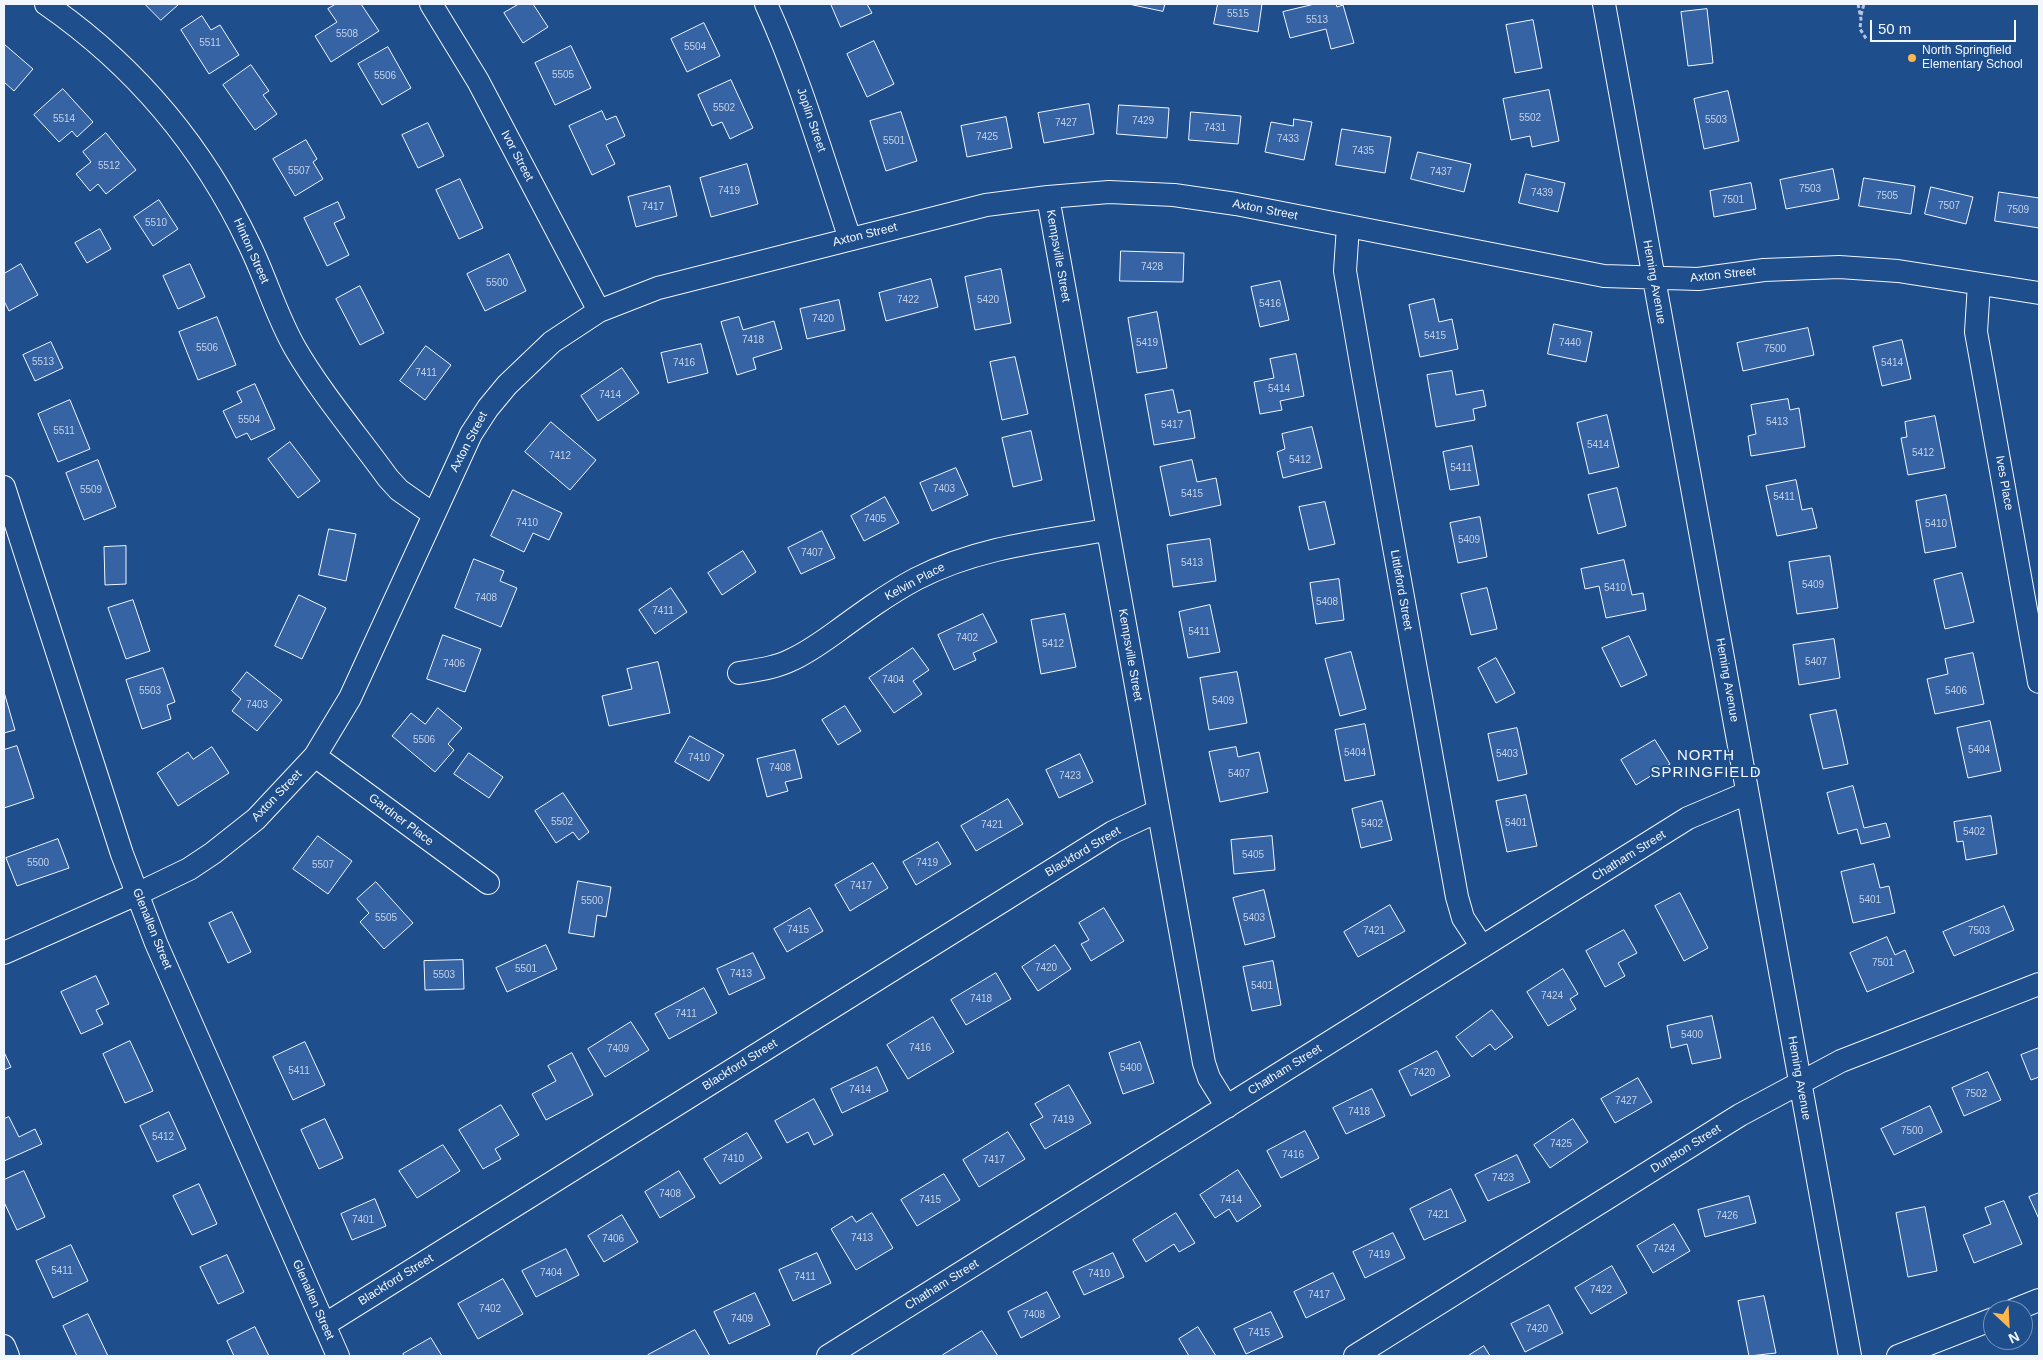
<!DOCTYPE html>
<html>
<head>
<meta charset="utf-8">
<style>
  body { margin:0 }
  #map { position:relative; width:2043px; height:1360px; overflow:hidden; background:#1f4e8c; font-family:Helvetica,sans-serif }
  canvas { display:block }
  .frame { position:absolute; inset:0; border:5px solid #f2f6ff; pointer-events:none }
  .north { position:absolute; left:1983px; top:1300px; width:50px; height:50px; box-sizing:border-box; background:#1f4e8c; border:1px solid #7391ba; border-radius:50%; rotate:155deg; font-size:14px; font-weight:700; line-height:20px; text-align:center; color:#f2f6ff }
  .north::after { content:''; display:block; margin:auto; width:18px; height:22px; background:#ffb74d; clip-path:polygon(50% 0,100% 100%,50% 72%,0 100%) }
  .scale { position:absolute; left:1870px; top:20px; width:146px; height:22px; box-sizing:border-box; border:2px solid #f2f6ff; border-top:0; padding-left:6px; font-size:15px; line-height:18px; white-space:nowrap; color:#f2f6ff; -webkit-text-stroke:4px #1f4e8c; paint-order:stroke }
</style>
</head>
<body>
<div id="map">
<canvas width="2043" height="1360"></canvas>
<div class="frame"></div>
<div class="north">N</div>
<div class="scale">50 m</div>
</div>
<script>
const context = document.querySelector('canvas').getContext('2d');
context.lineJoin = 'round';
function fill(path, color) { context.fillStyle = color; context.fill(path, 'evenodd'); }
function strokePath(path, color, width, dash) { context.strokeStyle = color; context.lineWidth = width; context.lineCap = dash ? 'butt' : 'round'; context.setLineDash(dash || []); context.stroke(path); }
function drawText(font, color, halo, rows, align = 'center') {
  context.font = font + ' Helvetica,sans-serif'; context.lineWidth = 4; context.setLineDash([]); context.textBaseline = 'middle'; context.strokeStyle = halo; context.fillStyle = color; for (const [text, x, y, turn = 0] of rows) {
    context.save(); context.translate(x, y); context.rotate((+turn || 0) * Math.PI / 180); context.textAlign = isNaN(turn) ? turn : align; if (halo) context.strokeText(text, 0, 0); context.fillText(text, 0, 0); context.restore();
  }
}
const building = new Path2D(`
  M145,4H179L161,20Z
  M336,4H361L379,31L331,62L315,36L337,22L328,9Z
  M519,4H533L548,27L523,43L504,13Z
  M831,4H867L872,13L841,27Z
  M1129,4H1165L1163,11Z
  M1218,4H1262L1258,32L1214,24Z
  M1315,4H1336L1337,7L1343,5L1354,43L1331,49L1326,29L1290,38L1283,12Z
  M1707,9L1713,63L1688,66L1681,12Z
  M202,16L211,30L220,25L239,55L209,74L181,30Z
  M1533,20L1542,68L1515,73L1506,25Z
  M704,23L720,56L687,72L671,39Z
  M874,41L894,84L867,97L847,54Z
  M4,44L33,69L14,91L4,82Z
  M571,46L591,88L555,105L535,63Z
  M388,47L411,88L382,105L358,64Z
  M251,65L269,91L263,95L277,114L255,130L223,85Z
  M731,80L753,128L730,139L722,122L712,126L698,95Z
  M63,89L93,122L77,137L72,131L59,142L34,115Z
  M1549,90L1559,141L1532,147L1530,136L1511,140L1503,99Z
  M1728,91L1739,141L1704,149L1694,99Z
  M1089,104L1094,134L1044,143L1038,113Z
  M1119,105L1169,108L1167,138L1117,134Z
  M602,111L606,120L616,116L625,136L606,145L615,164L592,175L569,126Z
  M901,112L917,161L886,171L870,121Z
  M1191,112L1241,116L1238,144L1189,140Z
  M1006,117L1012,148L967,157L961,126Z
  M1294,119L1312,122L1304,160L1265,152L1271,122L1293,126Z
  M428,123L444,156L418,168L402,135Z
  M1342,129L1391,137L1385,173L1336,165Z
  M106,133L136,170L106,194L98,184L90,191L76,174L91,162L83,152Z
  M306,140L317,159L313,162L323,179L295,196L273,159Z
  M1418,152L1471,164L1464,192L1411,179Z
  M747,164L758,204L711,217L700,178Z
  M1833,169L1839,199L1786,209L1780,180Z
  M1526,174L1565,183L1558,212L1519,203Z
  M1864,178L1915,186L1911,214L1859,206Z
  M460,179L483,228L459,239L436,190Z
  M1751,183L1756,209L1714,217L1710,191Z
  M670,186L677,216L636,227L628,197Z
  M1931,187L1973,197L1966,224L1925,214Z
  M1999,192L2039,198V228L1995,221Z
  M159,200L178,229L153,246L134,217Z
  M338,202L345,218L334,223L349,255L327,266L304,218Z
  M100,229L111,249L87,263L75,243Z
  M1121,251L1184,253L1183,282L1120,281Z
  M509,254L526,291L485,311L467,274Z
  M21,264L38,295L9,311L4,301V274Z
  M190,264L205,297L178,309L163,276Z
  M1001,269L1011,323L975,330L965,277Z
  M931,279L938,307L886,321L879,293Z
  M1280,281L1289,320L1260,327L1251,287Z
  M360,286L384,333L360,345L336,299Z
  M1434,299L1439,322L1452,319L1458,349L1420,357L1409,305Z
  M839,300L845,330L807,339L800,309Z
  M1157,312L1167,368L1137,373L1128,318Z
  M217,317L236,365L198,380L179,332Z
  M739,317L743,330L774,321L782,349L753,358L756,369L737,375L721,322Z
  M1554,324L1592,332L1586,362L1548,354Z
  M1808,328L1814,355L1743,371L1737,343Z
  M1902,340L1911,379L1882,386L1873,347Z
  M51,342L63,368L35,381L23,355Z
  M701,344L708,373L668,383L661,353Z
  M426,346L451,365L425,400L400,381Z
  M1296,354L1304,396L1280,401L1282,410L1260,414L1254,382L1274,378L1270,359Z
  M1015,357L1028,414L1002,420L990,362Z
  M622,368L639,393L598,421L581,396Z
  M1452,371L1456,395L1483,390L1486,406L1473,409L1475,420L1436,427L1427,375Z
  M255,384L275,429L251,440L247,433L236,438L223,411L242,402L237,392Z
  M1173,390L1178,413L1190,410L1195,438L1154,445L1145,395Z
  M1788,399L1790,410L1799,408L1805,447L1751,456L1748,436L1756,434L1751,405Z
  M70,400L90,449L58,462L38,414Z
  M1607,415L1619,467L1589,474L1577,423Z
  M1935,416L1945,468L1908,475L1901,438L1907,437L1905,422Z
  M551,422L596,460L570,490L525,452Z
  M1312,427L1322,468L1283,478L1277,452L1285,449L1282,434Z
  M1031,431L1042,480L1013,487L1002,438Z
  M290,442L320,481L298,498L268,459Z
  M1472,446L1479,485L1450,490L1443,452Z
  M98,460L116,507L84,520L66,473Z
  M1192,460L1197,482L1216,478L1221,505L1170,516L1160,467Z
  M956,468L968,495L932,511L920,483Z
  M1796,480L1802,510L1812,508L1817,528L1777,536L1766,486Z
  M1617,488L1626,526L1598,534L1588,495Z
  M513,490L562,513L549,540L533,533L524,552L491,536Z
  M1946,495L1956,547L1925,553L1916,501Z
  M885,497L899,523L864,541L851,516Z
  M1325,502L1335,544L1309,550L1299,507Z
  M1480,517L1487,557L1458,563L1450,523Z
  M329,529L356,534L346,581L319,575Z
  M822,531L835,558L801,574L788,548Z
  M1210,539L1216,581L1173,587L1167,545Z
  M126,546V584L105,585L104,547Z
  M743,551L756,572L722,595L708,573Z
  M1830,556L1838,608L1797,614L1789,562Z
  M474,559L504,571L500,581L517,588L501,627L455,608Z
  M1624,560L1632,595L1643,593L1646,610L1606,618L1599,586L1585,589L1581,569Z
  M1962,573L1974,622L1945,629L1934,580Z
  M1339,579L1344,620L1316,624L1310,583Z
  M671,588L687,612L655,634L639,610Z
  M1487,588L1497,629L1471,635L1461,594Z
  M299,595L326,608L302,659L275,646Z
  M133,600L150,651L126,659L108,608Z
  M1210,605L1220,652L1188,658L1179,612Z
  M983,614L997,642L973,653L976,660L954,670L938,635Z
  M1065,614L1076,667L1041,674L1031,620Z
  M443,635L481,649L465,692L427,679Z
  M1629,636L1647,675L1621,687L1602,648Z
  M1834,639L1840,678L1799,685L1793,645Z
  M913,648L929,670L913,681L922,694L894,713L869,678Z
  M1351,652L1366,709L1340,716L1325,659Z
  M1973,653L1984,704L1935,714L1927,679L1948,674L1945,659Z
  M1496,658L1515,693L1496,703L1478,668Z
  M658,662L670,713L609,726L602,696L632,689L627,669Z
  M163,668L175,702L167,705L171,719L142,729L126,680Z
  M247,672L282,700L257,731L232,711L241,699L232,691Z
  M1237,672L1247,723L1209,730L1200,678Z
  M4,692L15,730L4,733Z
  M845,706L861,731L838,745L822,720Z
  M438,708L462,728L448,744L454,750L435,772L392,736L411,713L425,724Z
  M1836,710L1848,764L1823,769L1810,715Z
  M1990,721L2001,771L1968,778L1957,728Z
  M1365,724L1375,775L1345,781L1335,730Z
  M1517,728L1527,774L1498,781L1488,734Z
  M690,736L724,755L709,781L675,762Z
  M1655,740L1670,764L1636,785L1621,760Z
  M17,746L34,798L4,808V750Z
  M212,747L229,773L178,806L157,773L188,752L193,759Z
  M1236,747L1238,757L1259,752L1268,792L1220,802L1209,752Z
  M795,750L802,778L785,782L788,791L767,797L757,759Z
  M469,753L503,777L489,798L454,774Z
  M1080,754L1093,782L1059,798L1046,770Z
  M1853,786L1864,828L1886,823L1890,837L1861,844L1857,829L1838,834L1827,793Z
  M563,793L589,832L579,840L573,832L556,843L535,811Z
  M1526,795L1537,846L1507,852L1496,801Z
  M1008,799L1023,824L976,851L961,826Z
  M1382,801L1392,840L1361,848L1352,809Z
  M1991,816L1997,854L1966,860L1963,841L1957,842L1954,822Z
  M318,836L352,861L328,894L293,869Z
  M1272,836L1275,870L1234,874L1231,840Z
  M58,839L69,868L17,886L6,858Z
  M938,842L951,864L916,885L903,862Z
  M873,863L888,888L850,911L835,885Z
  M1874,864L1880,888L1889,886L1895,913L1853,923L1841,872Z
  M578,881L611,887L606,917L597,915L594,937L569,933Z
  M376,882L413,923L384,949L360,922L369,913L357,899Z
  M1264,890L1275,937L1245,945L1233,898Z
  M1680,893L1708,948L1684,961L1655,906Z
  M1390,905L1405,931L1358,957L1344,932Z
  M2004,906L2014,930L1954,956L1943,932Z
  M810,908L823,931L787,952L774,929Z
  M1104,908L1124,941L1091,961L1081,944L1089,940L1079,923Z
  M232,912L251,952L228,963L209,923Z
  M1624,930L1637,953L1618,963L1625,976L1605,987L1586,951Z
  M1887,937L1895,955L1905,950L1914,972L1867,992L1850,953Z
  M546,945L557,969L507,992L496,968Z
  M1055,945L1071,969L1038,991L1022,967Z
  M753,953L765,978L729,995L717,969Z
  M463,960L464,989L425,990L424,961Z
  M1273,961L1281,1005L1252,1011L1243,967Z
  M1563,969L1578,994L1570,999L1576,1009L1548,1026L1527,992Z
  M996,973L1011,999L966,1025L951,1000Z
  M96,976L109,1004L96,1010L103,1024L81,1034L61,992Z
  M704,988L717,1013L669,1039L655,1014Z
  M1492,1010L1513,1037L1495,1050L1490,1044L1472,1057L1456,1037Z
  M1712,1016L1721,1058L1692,1064L1687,1044L1671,1048L1667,1026Z
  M933,1017L954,1052L908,1079L887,1045Z
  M631,1022L649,1050L605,1077L588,1049Z
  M130,1041L153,1091L125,1103L103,1054Z
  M305,1042L325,1085L293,1100L273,1057Z
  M1140,1042L1154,1083L1123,1094L1109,1053Z
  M2039,1048V1077L2031,1080L2021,1055Z
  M1437,1051L1450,1076L1411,1096L1399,1071Z
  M4,1052L11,1067L4,1070Z
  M572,1053L593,1095L546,1120L532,1094L556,1081L548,1066Z
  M877,1067L888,1091L842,1113L831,1089Z
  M1988,1072L2001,1100L1964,1116L1952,1088Z
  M1638,1078L1652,1102L1615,1123L1601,1099Z
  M1069,1085L1091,1123L1045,1149L1030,1124L1043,1117L1035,1104Z
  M1372,1089L1385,1116L1346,1134L1333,1108Z
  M814,1099L833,1135L814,1145L808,1132L787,1143L775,1121Z
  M501,1105L519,1135L495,1149L501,1159L483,1169L459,1130Z
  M1930,1106L1942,1132L1894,1155L1881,1129Z
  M169,1112L186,1149L157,1162L140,1126Z
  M9,1117L19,1137L35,1129L42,1144L4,1161V1119Z
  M325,1119L343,1158L319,1169L301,1130Z
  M1573,1119L1588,1142L1550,1168L1534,1145Z
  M1305,1131L1319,1158L1281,1178L1267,1151Z
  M1008,1132L1025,1159L979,1187L963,1160Z
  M747,1133L762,1158L720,1184L704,1159Z
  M443,1145L460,1171L417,1198L399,1171Z
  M1517,1155L1530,1182L1488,1201L1475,1175Z
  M1238,1170L1261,1206L1237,1222L1229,1209L1215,1218L1200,1195Z
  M24,1171L45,1217L17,1230L4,1202V1180Z
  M679,1171L695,1197L660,1218L645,1192Z
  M944,1174L960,1200L917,1226L901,1200Z
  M199,1184L217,1224L192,1235L173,1196Z
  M1451,1189L1466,1221L1424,1240L1410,1209Z
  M2039,1193V1219L2029,1197Z
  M1749,1196L1756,1223L1705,1237L1698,1210Z
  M375,1199L386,1226L352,1240L341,1214Z
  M2004,1201L2022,1244L1974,1263L1963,1235L1991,1224L1985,1208Z
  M1925,1207L1937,1271L1908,1277L1896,1213Z
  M872,1213L893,1248L856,1270L831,1229L852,1216L856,1222Z
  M1176,1213L1195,1243L1179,1252L1174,1244L1146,1262L1133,1240Z
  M622,1215L638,1242L604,1262L588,1236Z
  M1674,1224L1690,1251L1653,1273L1637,1246Z
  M1393,1233L1405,1258L1365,1278L1353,1252Z
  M71,1245L88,1281L53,1298L36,1261Z
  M566,1249L579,1275L536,1297L522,1271Z
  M817,1253L831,1283L793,1301L779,1270Z
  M1113,1253L1124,1277L1084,1295L1073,1272Z
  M227,1255L244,1292L218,1304L200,1267Z
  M1612,1266L1627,1293L1591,1314L1575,1288Z
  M1333,1273L1345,1299L1306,1318L1294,1292Z
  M503,1279L523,1314L478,1339L458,1304Z
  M1047,1292L1060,1317L1021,1338L1008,1312Z
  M755,1293L770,1325L729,1344L714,1312Z
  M1764,1296L1776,1353L1749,1356L1738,1301Z
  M1549,1305L1563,1333L1525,1352L1511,1324Z
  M1271,1312L1283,1337L1246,1354L1234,1329Z
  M88,1314L108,1356H77L63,1326Z
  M255,1327L269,1356H234L227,1341Z
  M1198,1327L1216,1356H1189L1179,1339Z
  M695,1330L710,1356H648V1355Z
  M982,1331L998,1356H944L943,1355Z
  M431,1338L442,1356H404L403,1354Z
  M1484,1346L1490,1356H1468Z`);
fill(building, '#3563a3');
strokePath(building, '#f2f6ff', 1);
const minor = new Path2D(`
  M46,4C134,65 203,147 249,244C266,278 276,315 295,348C321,393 357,435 388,478L399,490L433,514
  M431,4L478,81L599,311
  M766,4C801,81 823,159 850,239
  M1604,4L1850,1356
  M1048,197L1204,1063L1209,1078L1227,1107
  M1348,226L1345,271L1363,375L1457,897L1463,918L1482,947
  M1979,284L1976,332L2039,682
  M4,487L122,854L156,943L338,1356
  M739,673C757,670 775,668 791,660C807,653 822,642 836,632C862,613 888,594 916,579C976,548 1041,541 1107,530
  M315,756L488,883
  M4,953L137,894L189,869L213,853L256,819L315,756L350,698L471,434L488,408L507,385L552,342L599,311L658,288L986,205L1048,197L1109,192L1174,195L1236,204L1604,276L1698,279L1764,270L1839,267L1898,271L2039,293
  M2014,1310L2039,1300
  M324,1325L1113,832L1158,811
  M4,1346L8,1356
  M828,1356L1688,818L1747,793
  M1355,1356L1740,1115L1841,1061L2039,984
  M1898,1356L1993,1319`);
strokePath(minor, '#f2f6ff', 24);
strokePath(new Path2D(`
  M1858,4L1861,19L1860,29L1867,40
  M1861,15L1864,4`), '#b3c4dc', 3, [4, 2.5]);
strokePath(minor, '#1f4e8c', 22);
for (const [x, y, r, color] of [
  [1912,58,5,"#ffb74d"]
]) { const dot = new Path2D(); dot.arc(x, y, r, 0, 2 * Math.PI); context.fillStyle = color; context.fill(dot); strokePath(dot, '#1f4e8c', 2); }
drawText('10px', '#c3d1e8', null, [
  ["5515",1238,14],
  ["5513",1317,20],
  ["5508",347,34],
  ["5511",210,43],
  ["5504",695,47],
  ["5505",563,75],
  ["5506",385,76],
  ["5502",724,108],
  ["5502",1530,118],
  ["5514",64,119],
  ["5503",1716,120],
  ["7429",1143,121],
  ["7427",1066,123],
  ["7431",1215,128],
  ["7425",987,137],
  ["7433",1288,139],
  ["5501",894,141],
  ["7435",1363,151],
  ["5512",109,166],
  ["5507",299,171],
  ["7437",1441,172],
  ["7503",1810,189],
  ["7419",729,191],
  ["7439",1542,193],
  ["7505",1887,196],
  ["7501",1733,200],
  ["7507",1949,206],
  ["7417",653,207],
  ["7509",2018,210],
  ["5510",156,223],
  ["7428",1152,267],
  ["5500",497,283],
  ["7422",908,300],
  ["5420",988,300],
  ["5416",1270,304],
  ["7420",823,319],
  ["5415",1435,336],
  ["7418",753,340],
  ["5419",1147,343],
  ["7440",1570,343],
  ["5506",207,348],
  ["7500",1775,349],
  ["5513",43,362],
  ["7416",684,363],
  ["5414",1892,363],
  ["7411",426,373],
  ["5414",1279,389],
  ["7414",610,395],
  ["5504",249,420],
  ["5413",1777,422],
  ["5417",1172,425],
  ["5511",64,431],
  ["5414",1598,445],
  ["5412",1923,453],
  ["7412",560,456],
  ["5412",1300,460],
  ["5411",1461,468],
  ["7403",944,489],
  ["5509",91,490],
  ["5415",1192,494],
  ["5411",1784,497],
  ["7405",875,519],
  ["7410",527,523],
  ["5410",1936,524],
  ["5409",1469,540],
  ["7407",812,553],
  ["5413",1192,563],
  ["5409",1813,585],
  ["5410",1615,588],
  ["7408",486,598],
  ["5408",1327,602],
  ["7411",663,611],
  ["5411",1199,632],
  ["7402",967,638],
  ["5412",1053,644],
  ["5407",1816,662],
  ["7406",454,664],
  ["7404",893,680],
  ["5503",150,691],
  ["5406",1956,691],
  ["5409",1223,701],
  ["7403",257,705],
  ["5506",424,740],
  ["5404",1979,750],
  ["5404",1355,753],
  ["5403",1507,754],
  ["7410",699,758],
  ["7408",780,768],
  ["5407",1239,774],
  ["7423",1070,776],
  ["5502",562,822],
  ["5401",1516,823],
  ["5402",1372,824],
  ["7421",992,825],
  ["5402",1974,832],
  ["5405",1253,855],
  ["5500",38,863],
  ["7419",927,863],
  ["5507",323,865],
  ["7417",861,886],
  ["5401",1870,900],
  ["5500",592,901],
  ["5505",386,918],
  ["5403",1254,918],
  ["7415",798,930],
  ["7421",1374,931],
  ["7503",1979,931],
  ["7501",1883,963],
  ["7420",1046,968],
  ["5501",526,969],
  ["7413",741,974],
  ["5503",444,975],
  ["5401",1262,986],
  ["7424",1552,996],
  ["7418",981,999],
  ["7411",686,1014],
  ["5400",1692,1035],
  ["7416",920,1048],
  ["7409",618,1049],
  ["5400",1131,1068],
  ["5411",299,1071],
  ["7420",1424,1073],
  ["7414",860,1090],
  ["7502",1976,1094],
  ["7427",1626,1101],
  ["7418",1359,1112],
  ["7419",1063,1120],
  ["7500",1912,1131],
  ["5412",163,1137],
  ["7425",1561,1144],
  ["7416",1293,1155],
  ["7410",733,1159],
  ["7417",994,1160],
  ["7423",1503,1178],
  ["7408",670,1194],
  ["7415",930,1200],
  ["7414",1231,1200],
  ["7421",1438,1215],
  ["7426",1727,1216],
  ["7401",363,1220],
  ["7413",862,1238],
  ["7406",613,1239],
  ["7424",1664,1249],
  ["7419",1379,1255],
  ["5411",62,1271],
  ["7404",551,1273],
  ["7410",1099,1274],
  ["7411",805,1277],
  ["7422",1601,1290],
  ["7417",1319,1295],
  ["7402",490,1309],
  ["7408",1034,1315],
  ["7409",742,1319],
  ["7420",1537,1329],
  ["7415",1259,1333]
]);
drawText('12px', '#f2f6ff', '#1f4e8c', [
  ["North Springfield",1922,51],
  ["Elementary School",1922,65]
], 'left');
drawText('12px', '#f2f6ff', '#1f4e8c', [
  ["Joplin Street",811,120,71],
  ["Ivor Street",517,156,62],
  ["Axton Street",1265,210,11],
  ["Axton Street",865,235,-14],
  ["Hinton Street",251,251,66],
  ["Kempsville Street",1058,256,80],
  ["Axton Street",1723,275,-6],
  ["Heming Avenue",1654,282,80],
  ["Axton Street",469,442,-62],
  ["Ives Place",2004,483,80],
  ["Kelvin Place",915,582,-28],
  ["Littleford Street",1401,590,80],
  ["Kempsville Street",1130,655,80],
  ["Heming Avenue",1727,680,80],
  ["Axton Street",277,796,-46],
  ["Gardner Place",401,820,37],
  ["Blackford Street",1083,852,-31],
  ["Chatham Street",1629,856,-32],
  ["Glenallen Street",152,929,68],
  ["Blackford Street",740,1065,-32],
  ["Chatham Street",1285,1070,-32],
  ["Heming Avenue",1799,1078,80],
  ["Dunston Street",1686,1149,-32],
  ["Blackford Street",396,1280,-32],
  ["Chatham Street",942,1285,-32],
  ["Glenallen Street",313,1300,66]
]);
context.letterSpacing = '1px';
drawText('15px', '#f2f6ff', '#1f4e8c', [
  ["NORTH",1706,756],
  ["SPRINGFIELD",1706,773]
]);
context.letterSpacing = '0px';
</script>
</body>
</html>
